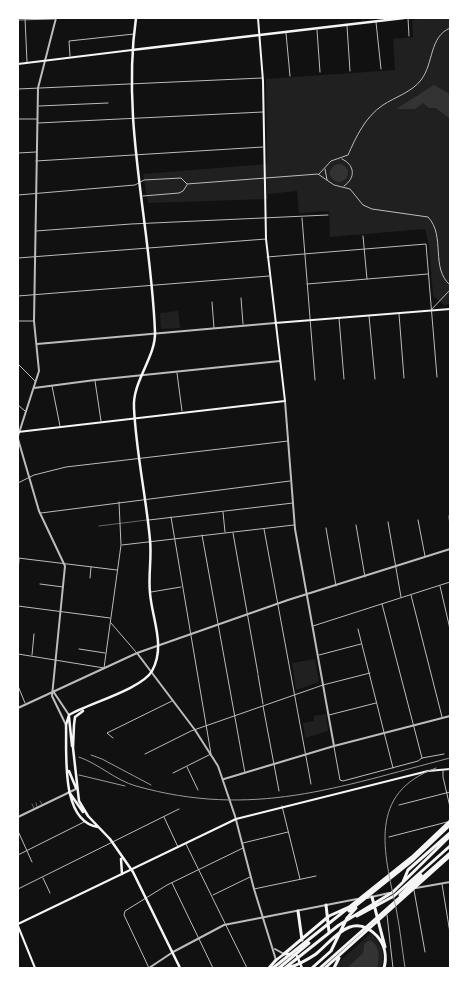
<!DOCTYPE html>
<html>
<head>
<meta charset="utf-8">
<style>
  body { margin:0 }
  #map { position:relative; width:468px; height:986px; overflow:hidden; background:#111; font-family:"IBM Plex Sans",sans-serif }
  canvas { display:block }
  .frame { position:absolute; inset:0; border:19px solid #fff; pointer-events:none }
</style>
</head>
<body>
<div id="map">
<canvas width="468" height="986"></canvas>
<div class="frame"></div>
</div>
<script>
const context = document.querySelector('canvas').getContext('2d');
context.lineJoin = 'round';
function fill(path, color) { context.fillStyle = color; context.fill(path, 'evenodd'); }
function strokePath(path, color, width, dash) { context.strokeStyle = color; context.lineWidth = width; context.lineCap = dash ? 'butt' : 'round'; context.setLineDash(dash || []); context.stroke(path); }
fill(new Path2D(`
  M424,18H450V304L444,305L433,296L429,245L425,229L330,237L329,211L299,213L297,191L268,194V199L148,203L143,174L267,164L266,79L395,70L393,39L413,37L412,20Z
  M178,311L180,328L161,329L160,313Z
  M315,659L319,682L296,690L292,663Z
  M326,714L328,731L305,738L303,723L314,721V716Z
  M371,933C381,943 386,955 381,968H377L379,956L372,940L364,944L363,953L347,968H336L339,962Z`), '#202020');
fill(new Path2D(`
  M434,85L450,94V119L436,108H429L423,103L415,109H396Z
  M330 173a9 9 0 1 1 18 0a9 9 0 1 1-18 0Z
  M370,940C380,945 380,959 377,968H347L363,953L364,944Z`), '#333');
strokePath(new Path2D(`
  M99,526L147,520
  M40,801L42,804
  M36,803L37,807
  M32,804L34,808`), '#bcbcbc', 0.5);
strokePath(new Path2D(`
  M258,675L263,704
  M18,831L32,862
  M43,878L50,893`), '#bcbcbc', 1);
strokePath(new Path2D(`
  M25,18L27,62
  M408,18L409,36
  M18,20L54,19
  M376,22L381,69
  M347,26L350,71
  M317,30L320,72
  M286,33L290,76
  M70,56L69,41L134,34
  M18,89L262,78
  M39,106L108,103
  M18,119H37
  M38,123L263,112
  M18,153L36,152
  M342,159C355,165 356,178 344,186
  M36,161L263,147
  M325,169L327,180
  M319,174L331,161L348,155C356,137 365,117 383,105C395,97 412,92 421,80C434,63 429,37 450,28
  M187,184L318,174L334,185L350,189L363,205L372,209L428,217C446,236 430,268 450,285
  M18,195L135,185L144,180L181,178L187,184
  M143,196L179,193L183,191L187,185
  M302,218L315,380
  M36,231L131,224L328,215
  M363,236L367,279
  M267,257L426,244L437,377
  M18,258L266,239
  M307,284L428,274
  M18,296L269,276
  M241,298L243,324
  M212,302L214,328
  M431,310L450,290
  M399,314L404,378
  M369,316L375,379
  M339,318L344,379
  M18,321H34
  M18,364L35,381
  M177,373L182,411
  M95,381L101,421
  M52,386L60,426
  M18,405L25,411
  M18,483L34,475L66,467L288,441
  M223,512L225,532
  M41,513L290,481
  M449,516L450,527
  M171,517L211,754L173,773
  M149,520L293,503
  M418,520L425,556
  M388,522L401,597
  M356,525L365,577
  M326,528L336,586
  M264,529L311,784
  M233,533L258,674
  M202,535L245,773
  M122,545L294,525
  M18,558L117,570
  M18,573L19,559
  M90,578L91,567
  M40,584L63,587
  M440,586L450,629
  M151,592L181,587
  M411,595L442,717
  M382,604L422,758
  M18,606L110,618
  M111,623L136,652
  M313,626L450,582
  M358,629L393,768
  M79,649L105,653
  M18,654L104,668L121,545L119,502
  M32,655L34,634
  M319,655L361,644
  M18,686L25,703
  M263,706L279,791
  M329,715L376,703
  M113,738L107,733L172,701
  M334,747L340,780L343,781L418,761L422,758L444,754
  M145,754L191,731L323,685L370,673
  M187,767L198,790
  M443,770V777L450,807
  M399,805L450,792
  M282,806L300,879
  M164,817L178,847
  M389,837L447,822
  M243,843L288,832
  M186,844L247,968
  M18,855L84,822
  M172,883L213,968
  M442,884L450,933
  M18,889L179,809
  M254,889L316,876
  M414,890L425,952
  M213,895L250,877
  M387,915L393,968
  M149,968L124,915L125,911L167,885L243,848`), '#bcbcbc', 1);
strokePath(new Path2D(`
  M37,344L275,323
  M34,388L95,380L280,361
  M285,401L295,529L334,746
  M18,436L39,371L34,321L38,88L56,18
  M18,439L39,511L65,566L52,696L66,725
  M137,653L195,730L218,766L235,816L254,889L276,960
  M53,691L69,715
  M18,708L137,653L288,600L450,549
  M224,779L334,746L450,716
  M18,817L76,789
  M416,888L450,882
  M367,898L389,893
  M275,949L284,954
  M149,968L173,952L224,925L357,899`), '#bcbcbc', 2);
strokePath(new Path2D(`
  M18,64L132,50
  M275,323L450,309
  M18,432L285,401L266,239L263,81L258,18
  M18,924L236,819L428,771L450,769
  M18,926L35,968`), '#f5f5f5', 2);
strokePath(new Path2D(`
  M132,50L404,18
  M83,711L75,717L74,725L73,748L79,801L88,816L110,839L133,872L180,968
  M69,717L72,746
  M69,771L76,788
  M69,792L83,812
  M98,827C60,821 67,753 66,725L69,715C87,704 142,689 152,671C166,646 152,619 150,593C148,576 152,558 150,540C146,496 136,452 134,408C132,382 156,357 155,332C151,226 121,123 136,18
  M121,859L122,874`), '#f5f5f5', 2.5);
strokePath(new Path2D(`
  M297,956L302,968
  M275,961L284,954H292`), '#f5f5f5', 2.5);
strokePath(new Path2D(`
  M403,882L408,870L450,833
  M400,895L421,875
  M372,897L385,947
  M326,905L329,932
  M298,911L302,940
  M349,911L413,860L450,825
  M357,916L394,896L450,846
  M284,954L329,916L349,907
  M269,968L276,960
  M273,968L412,857L450,821
  M279,968L309,943
  M285,968L339,925L393,892L450,836
  M288,968C298,965 307,960 316,954C333,940 352,910 377,936C385,945 387,957 384,968
  M312,968L331,951L347,918L356,908
  M320,968L450,853
  M325,968L450,856
  M334,968L339,958`), '#f5f5f5', 3);
strokePath(new Path2D(`
  M91,755L102,759L151,785
  M79,757C99,764 115,780 136,786C253,819 338,787 450,758
  M79,775L125,786
  M405,968C402,948 400,928 396,908C384,852 367,793 436,768`), '#9a9a9a', 1);
</script>
</body>
</html>
